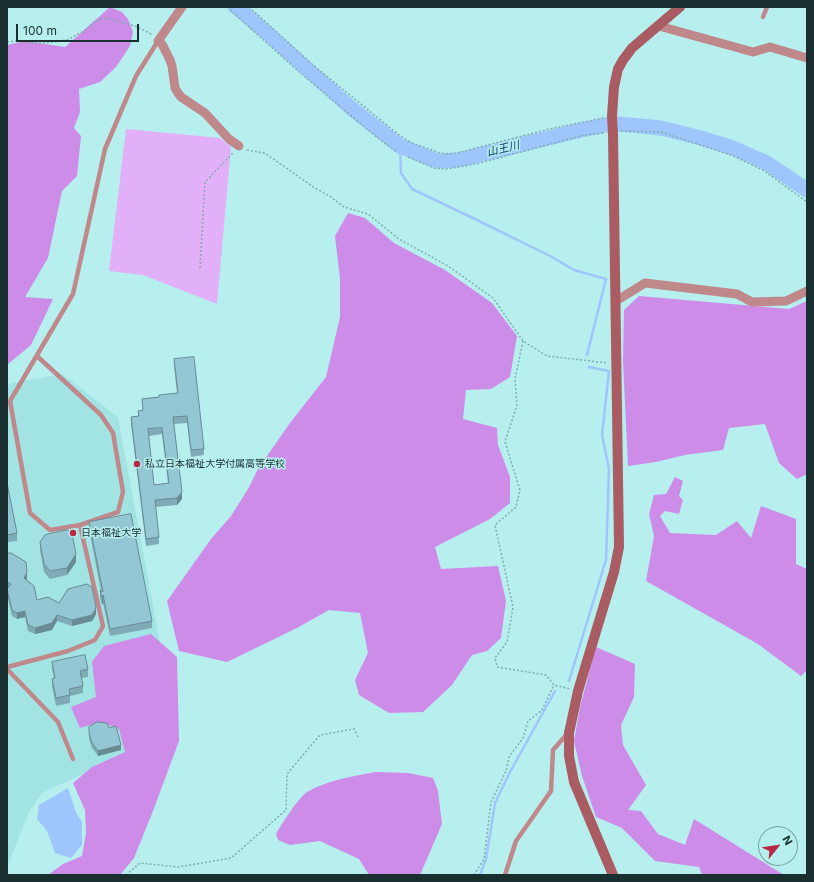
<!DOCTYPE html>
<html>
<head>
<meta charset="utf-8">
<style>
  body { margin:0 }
  #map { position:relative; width:814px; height:882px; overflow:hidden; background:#b7eeee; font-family:Inter,sans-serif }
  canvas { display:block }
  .frame { position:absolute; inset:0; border:8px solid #192f2f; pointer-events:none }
  .north { position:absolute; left:758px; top:826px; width:40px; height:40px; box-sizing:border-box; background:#b7eeee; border:1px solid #78a2a2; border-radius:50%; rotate:60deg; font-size:11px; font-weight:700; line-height:16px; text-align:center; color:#192f2f }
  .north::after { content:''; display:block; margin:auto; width:14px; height:18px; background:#b92845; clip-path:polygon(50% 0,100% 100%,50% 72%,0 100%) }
  .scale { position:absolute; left:16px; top:24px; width:123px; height:18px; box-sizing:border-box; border:2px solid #192f2f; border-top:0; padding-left:5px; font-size:12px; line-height:14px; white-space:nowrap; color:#192f2f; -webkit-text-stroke:3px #b7eeee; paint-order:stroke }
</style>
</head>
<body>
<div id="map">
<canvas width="814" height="882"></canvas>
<div class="frame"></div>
<div class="north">N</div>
<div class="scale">100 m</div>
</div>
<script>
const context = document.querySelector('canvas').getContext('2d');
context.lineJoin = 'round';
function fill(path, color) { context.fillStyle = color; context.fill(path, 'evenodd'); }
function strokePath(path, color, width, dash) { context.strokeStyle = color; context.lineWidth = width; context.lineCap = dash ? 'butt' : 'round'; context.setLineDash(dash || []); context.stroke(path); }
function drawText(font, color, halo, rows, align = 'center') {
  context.font = font + ' Inter,"Noto Sans JP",sans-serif'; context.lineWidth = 3; context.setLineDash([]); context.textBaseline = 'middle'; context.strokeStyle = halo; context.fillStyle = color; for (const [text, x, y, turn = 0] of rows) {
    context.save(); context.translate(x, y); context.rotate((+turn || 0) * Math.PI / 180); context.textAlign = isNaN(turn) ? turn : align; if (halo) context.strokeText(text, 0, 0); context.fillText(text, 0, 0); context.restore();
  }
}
fill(new Path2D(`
  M62,374L118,417L161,649L131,752L42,793L29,812L7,867V384Z`), '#a2e4e4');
fill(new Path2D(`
  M126,129L220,138L231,147L217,304L143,275L109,271Z`), '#e2b0f8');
fill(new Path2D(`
  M110,7L122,12L128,19L133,32L130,46L116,67L100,82L79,89L80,112L74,128L81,136L77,176L62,191L48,258L25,297L53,299L31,345L7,365V45L25,41L65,47Z
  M348,213L365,218L394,243L445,270L492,303L517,336L510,377L491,389L466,390L463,419L497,428L498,445L510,477V503L490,519L435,547L441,569L498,566L506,601L501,638L487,651L472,655L452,685L423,712L389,713L359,695L355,680L368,653L360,613L329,610L297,628L227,662L179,651L167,601L211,539L231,516L248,489L258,469L290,423L326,377L340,317V279L335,236Z
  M639,296L789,309L807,301V474L797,479L779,463L765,424L729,428L723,450L685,455L656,462L628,466L623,361L624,310Z
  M675,477L683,481L679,496L683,500L679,514L665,511L660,516L670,533L716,535L737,521L751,538L761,506L796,519V564L807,569V670L801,676L758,644L646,581L654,536L649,514L654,495L666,494Z
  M151,634L177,657L179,741L153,811L134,858L120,875H48L63,864L82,856L86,833L85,810L73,783L92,767L125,752L119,729L100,722L80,728L71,707L96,697L92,662L104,646Z
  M596,647L635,664L634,697L621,725L623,745L646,785L628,810L641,811L658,834L685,845L694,819L784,875H702L699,867L655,861L622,828L596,817L582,776L574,741L580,707Z
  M376,772L408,773L433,778L438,791L442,824L420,875H369L359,859L320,841L290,845L278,840L276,834C281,825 299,797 307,792C328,780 353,776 376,772Z`), '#ce8ce9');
fill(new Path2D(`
  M68,788L76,812L82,822V845L71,858L55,853L47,831L37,819L39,805Z`), '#9ec6fc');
strokePath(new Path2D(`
  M400,146L401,173L412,189L479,221L552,257L574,270L606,279L587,355
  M569,681L606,560L609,469L602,435L609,371L589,367
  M480,875L486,859L495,803L510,772L555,691`), '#9ec6fc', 2.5);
strokePath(new Path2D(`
  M236,7L267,33L351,108L400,146L437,161L458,160L573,132L605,125L620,124L661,128L701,138L733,148L765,162L807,190`), '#9ec6fc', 15);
strokePath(new Path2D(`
  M227,7L297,70L379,139L397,152
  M249,7L313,65L399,135L412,143L440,153L450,154L461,152L549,129L604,118
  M7,42L17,41L33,43H45L67,40L84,31L95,21L106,18L135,26L153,35
  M621,131L661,132L731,155L763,170L807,202
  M247,150L264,153L269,156L315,188L331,197L344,207L368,214L399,239L448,266L493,298L523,341L547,356L608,363
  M408,157L434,168L446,169L476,164L584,135L604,133
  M200,268L205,182L233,153
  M523,341L515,379L517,405L505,442L520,490L516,507L495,525L513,607L507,642L495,658L497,667L546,675L554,685L570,689
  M126,875L140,863L178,867L231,858L286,810L287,774L320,735L354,729L358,737
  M474,875L484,859L491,802L506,771L509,757L523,738L528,721L542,710L554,685`), '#81adad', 1.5, [2, 2]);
strokePath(new Path2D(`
  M763,17L767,7
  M37,356L101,415L113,433L123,492L118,512L80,525L50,530L30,513L10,401L73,294L105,149L136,76L158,41
  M7,667L68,651L95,640L103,626L80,525
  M7,669L58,722L73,759
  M505,875L516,841L551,791L553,750L567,734`), '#bf898b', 4.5);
strokePath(new Path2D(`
  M182,7L158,41L162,44L170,60L172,66L175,88L178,93L181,97L205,113L229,139L239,146
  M659,26L753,52L770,47L807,58
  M616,301L645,283L737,294L752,302L786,301L807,291`), '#bf898b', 9);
strokePath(new Path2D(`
  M613,875L574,782L569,756V733L578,691L614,572L619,547L613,134L612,116L614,87L618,69L623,60L632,48L680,7`), '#a95c62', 10);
fill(new Path2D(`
  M174,359L204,449V455L191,457L187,423L174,424L182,499L177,505L155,507L159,537V544L146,546L131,424V417L138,416V411L143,410L142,399L159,397L177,393L174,366ZM162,434L168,483L154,485L149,436Z
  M7,483L17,533V541L7,542Z
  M89,522L152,621V628L110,636L103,603L102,605L100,598V590L101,591L89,529Z
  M40,542L76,562L67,575L50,579L44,572L40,550Z
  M7,553L27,579V580L37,600L59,603L96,614L92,621L72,626L57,621L52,630L35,634L28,631L25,617L17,619L12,616L7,595Z
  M52,662L88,669V677L82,678L83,686V693L70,696V703L56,706L52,686V679L54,678L52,669Z
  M109,728L121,750L98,756L92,748L89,739V734Z`), '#7fabb6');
fill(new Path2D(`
  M182,492V499L177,505V498Z
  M76,554V562L67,575V568Z
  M27,572V579L24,585V578Z
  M103,595V603L102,605V597Z
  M96,608V614L92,621L72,626V620Z
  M25,611V617L17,619V613Z
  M57,615V621L52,630L35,634V628Z
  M121,745V750L98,756V751Z`), '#688b94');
const building = new Path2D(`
  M194,357L204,449L191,450L187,416L173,417L182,492L177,498L155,500L159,537L146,539L131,417L139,416L138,411L143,410L142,399L159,397V395L178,393L174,359ZM162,428L169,483L154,485L148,429Z
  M7,483L17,533L7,535Z
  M131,514L152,621L110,629L103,595L102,597L100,590L103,592L89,522Z
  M68,530L72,534L76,554L67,568L50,571L44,564L40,542L45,535Z
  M7,553H11L26,562L27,572L24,578L34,586L37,600L48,597L59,603L68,589L87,584L92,587L96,608L92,615L72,620L57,615L52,623L35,628L28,625L25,611L17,613L12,610L7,589L11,584L7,582Z
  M85,655L88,669L80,671L83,686L69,689L70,695L56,698L52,679L55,678L52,662Z
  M97,722L107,723L109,728L116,726L121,745L98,751L92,743L89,734V727Z`);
fill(building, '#94c7d4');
strokePath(building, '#688b94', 1);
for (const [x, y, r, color] of [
  [137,464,4,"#b92845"],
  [73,533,4,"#b92845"]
]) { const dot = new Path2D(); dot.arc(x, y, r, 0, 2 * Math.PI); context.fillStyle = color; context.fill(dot); strokePath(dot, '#b7eeee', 1.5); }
drawText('10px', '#192f2f', '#b7eeee', [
  ["私立日本福祉大学付属高等学校",145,464],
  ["日本福祉大学",81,533]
], 'left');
drawText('italic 11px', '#08386e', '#b7eeee', [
  ["山王川",503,149,-14]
]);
</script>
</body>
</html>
